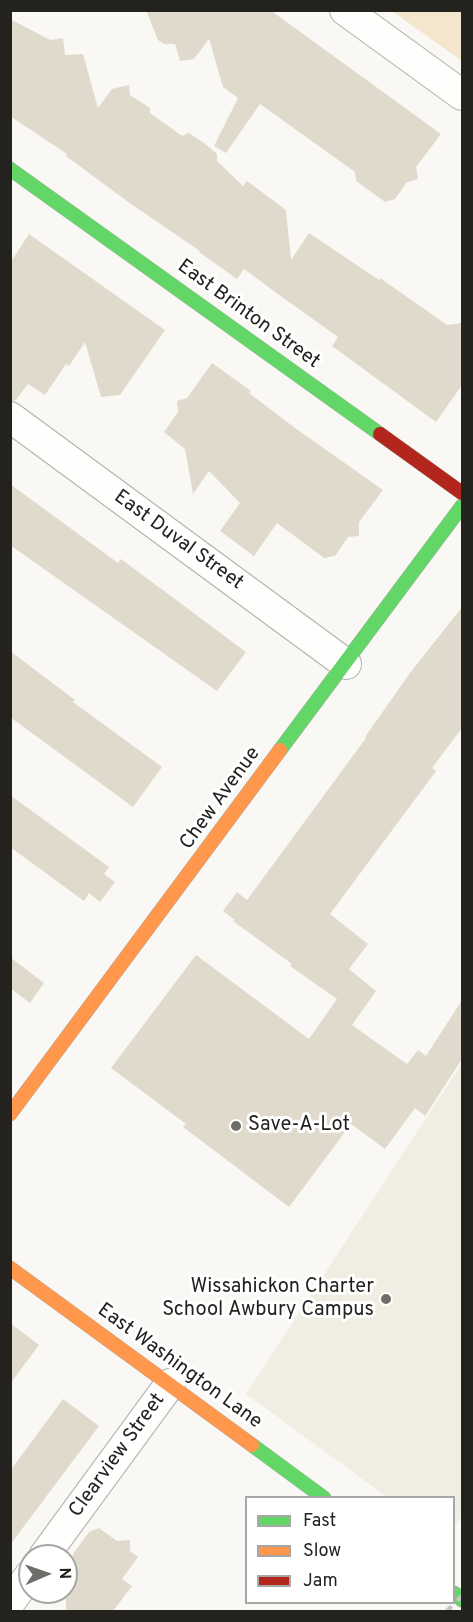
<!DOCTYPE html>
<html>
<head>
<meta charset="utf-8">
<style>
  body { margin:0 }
  #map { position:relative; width:473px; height:1622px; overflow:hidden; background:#faf8f4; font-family:Overpass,sans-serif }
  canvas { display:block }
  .frame { position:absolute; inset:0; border:12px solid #24221f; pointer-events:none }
  .legend { position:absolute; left:245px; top:1496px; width:210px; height:108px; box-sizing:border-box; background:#fff; border:2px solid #a7a7a5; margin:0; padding:8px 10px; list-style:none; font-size:18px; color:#24221f }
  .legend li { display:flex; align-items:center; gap:12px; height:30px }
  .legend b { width:30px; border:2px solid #a7a7a5 }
  .north { position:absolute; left:18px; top:1544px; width:60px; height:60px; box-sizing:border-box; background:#fff; border:2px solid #a7a7a5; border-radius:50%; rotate:88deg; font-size:16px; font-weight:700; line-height:24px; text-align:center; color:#24221f }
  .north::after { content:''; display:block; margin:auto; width:21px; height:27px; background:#6f6d6a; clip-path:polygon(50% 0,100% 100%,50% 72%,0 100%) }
</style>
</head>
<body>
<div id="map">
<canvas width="473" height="1622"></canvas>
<div class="frame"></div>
<ul class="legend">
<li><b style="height:8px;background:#63d668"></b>Fast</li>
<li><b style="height:8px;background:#ff974d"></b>Slow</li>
<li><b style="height:8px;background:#b3261e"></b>Jam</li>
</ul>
<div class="north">N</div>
</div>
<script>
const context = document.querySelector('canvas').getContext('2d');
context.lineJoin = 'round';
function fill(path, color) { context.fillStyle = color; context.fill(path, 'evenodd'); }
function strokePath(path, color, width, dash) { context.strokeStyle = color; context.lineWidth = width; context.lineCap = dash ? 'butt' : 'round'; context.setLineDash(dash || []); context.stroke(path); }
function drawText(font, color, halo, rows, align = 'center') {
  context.font = font + ' Overpass,sans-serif'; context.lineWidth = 6; context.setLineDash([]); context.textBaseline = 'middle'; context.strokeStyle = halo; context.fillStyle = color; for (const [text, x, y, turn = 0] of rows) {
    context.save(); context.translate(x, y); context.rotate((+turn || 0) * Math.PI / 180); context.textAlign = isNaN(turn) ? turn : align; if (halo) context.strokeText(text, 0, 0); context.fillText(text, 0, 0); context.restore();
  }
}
fill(new Path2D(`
  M462,1063V1517L454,1525V1498L387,1497L246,1394Z`), '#f0ede2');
fill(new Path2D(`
  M392,11H462V61Z`), '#f3e6cc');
fill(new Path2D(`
  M146,10H270L441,134L416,167L418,179L407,182L395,199L385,202L356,181L355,172L260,104L226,153L214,146L238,98L223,87L209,39L194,59L180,61L175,44H164L158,40Z
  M10,19L50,40L63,38L65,55L83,54L98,108L112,89L129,85L130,95L150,108V113L182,136L189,133L204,143L217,154V161L243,186L247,181L286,210L291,260L309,233L379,280L380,278L447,325L462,323V385L436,422L332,346L338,337L282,297L244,269L237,279L199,252L200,251L131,204L66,156L67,154L10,116Z
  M29,234L165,330L120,395L101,397L85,342L69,366L66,364L45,395L28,384L15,401L10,400V263Z
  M212,363L251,391L249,393L295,428L383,490L359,522V536L348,537L335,556L324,558L277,523L254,556L220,531L240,503L209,471L193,494L185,449L164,432L178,412L177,401L187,398Z
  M10,484L118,563L121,559L246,652L217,691L10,545Z
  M462,607V728L432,768L436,771L330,914L368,944L349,969L376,991L352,1025L407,1064L418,1050L426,1056L462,1000V1059L425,1116L415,1108L385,1149L351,1124L289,1207L183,1127L186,1124L111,1068L196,955L309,1039L337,999L290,966L292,964L233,921L235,920L223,911L237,892L247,900L366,738L365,737L410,673Z
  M10,651L75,700L73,702L162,767L133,807L10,717Z
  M10,795L109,867L104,874L115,882L100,902L89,893L84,901L10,847Z
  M10,957L44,983L30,1003L10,988Z
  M10,1323L39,1345L10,1384Z
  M63,1399L99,1426L10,1545V1471Z
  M99,1528L117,1541L130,1540V1551L138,1557L122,1579L132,1586L113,1611H66V1565L72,1563L73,1554L89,1532Z`), '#e0dacc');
const street = new Path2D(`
  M345,10L462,95
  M10,417L346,664
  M44,1556L170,1384
  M10,1602L30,1575`);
const fast = new Path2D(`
  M10,169L380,434
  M280,750L462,506
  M252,1445L324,1498
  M454,1593L462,1600`);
const slow = new Path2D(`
  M10,1114L280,750
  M10,1268L252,1445`);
const jam = new Path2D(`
  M380,434L462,493`);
strokePath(street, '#b1b0ac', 32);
strokePath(fast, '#b1b0ac', 15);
strokePath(slow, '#b1b0ac', 15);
strokePath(jam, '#b1b0ac', 15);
strokePath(street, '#fefefd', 30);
strokePath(fast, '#63d668', 14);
strokePath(slow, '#ff974d', 14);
strokePath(jam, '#b3261e', 14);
strokePath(new Path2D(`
  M446,1612L462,1596`), '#c5c5c4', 4.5, [8, 8]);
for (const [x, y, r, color] of [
  [236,1126,6,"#6f6d6a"],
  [386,1299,6,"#6f6d6a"]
]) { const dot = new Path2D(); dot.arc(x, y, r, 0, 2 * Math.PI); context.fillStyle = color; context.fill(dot); strokePath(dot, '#fff', 2); }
drawText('20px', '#24221f', '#fff', [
  ["East Brinton Street",248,315,36],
  ["East Duval Street",178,541,36],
  ["Chew Avenue",221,799,-54],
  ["East Washington Lane",179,1367,36],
  ["Clearview Street",118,1456,-54]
]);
drawText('20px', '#24221f', '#fff', [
  ["Save-A-Lot",248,1126],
  ["Wissahickon Charter",374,1288,"right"],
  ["School Awbury Campus",374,1311,"right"]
], 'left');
</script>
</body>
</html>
